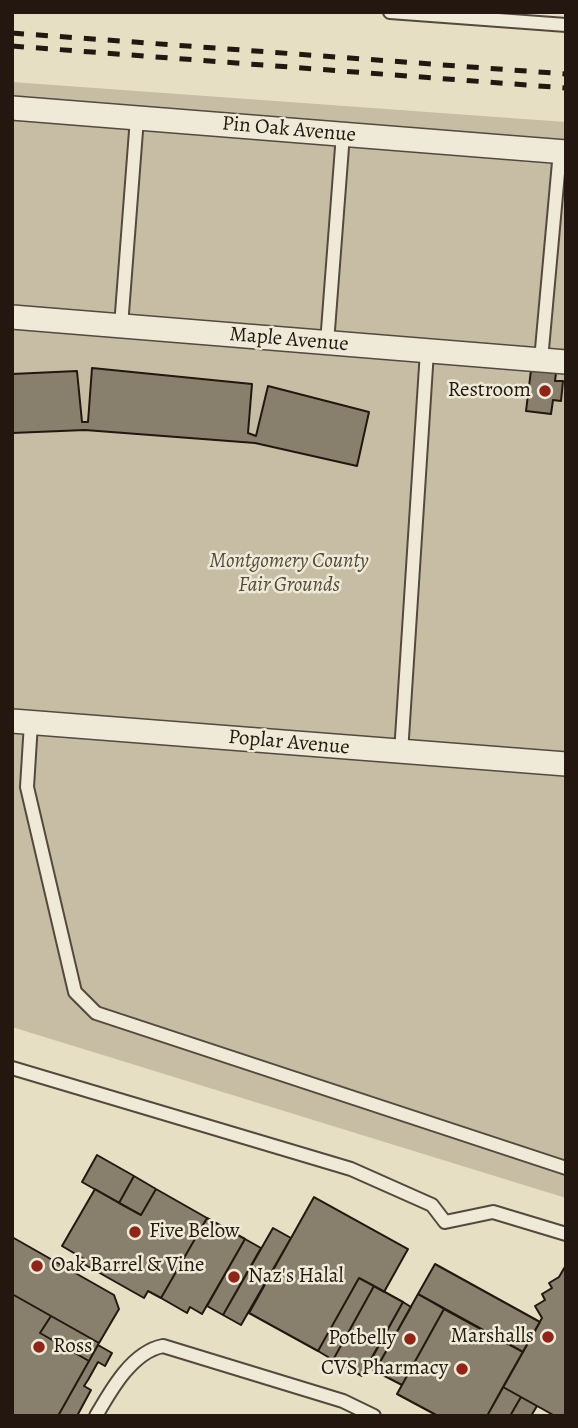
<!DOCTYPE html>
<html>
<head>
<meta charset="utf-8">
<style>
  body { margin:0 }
  #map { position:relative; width:578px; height:1428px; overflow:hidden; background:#e7dfc3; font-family:Alegreya,serif }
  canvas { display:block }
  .frame { position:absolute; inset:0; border:14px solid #23170f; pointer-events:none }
</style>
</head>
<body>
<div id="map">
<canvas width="578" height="1428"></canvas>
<div class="frame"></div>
</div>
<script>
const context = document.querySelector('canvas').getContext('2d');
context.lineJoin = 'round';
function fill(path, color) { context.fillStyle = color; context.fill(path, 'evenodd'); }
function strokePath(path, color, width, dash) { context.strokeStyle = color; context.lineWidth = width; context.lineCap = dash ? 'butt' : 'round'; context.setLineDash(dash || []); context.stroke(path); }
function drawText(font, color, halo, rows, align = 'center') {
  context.font = font + ' Alegreya,serif'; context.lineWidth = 5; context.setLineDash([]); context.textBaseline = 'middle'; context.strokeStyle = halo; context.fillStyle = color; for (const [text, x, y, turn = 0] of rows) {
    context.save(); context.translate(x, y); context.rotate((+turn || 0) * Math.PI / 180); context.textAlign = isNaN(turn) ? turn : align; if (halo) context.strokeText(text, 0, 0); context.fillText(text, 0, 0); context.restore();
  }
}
fill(new Path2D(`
  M12,82L566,122V1198L12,1027Z`), '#c6bda4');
const building = new Path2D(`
  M92,368L252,384L248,433L256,436L268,386L369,412L357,466L255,443L85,430L12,433V374L77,371L82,422H88Z
  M531,370L556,373L555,381H563L561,401L553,400L551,414L526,411Z
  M97,1155L134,1176L119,1203L82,1182Z
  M134,1176L156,1189L141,1215L119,1203Z
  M95,1189L141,1215L156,1189L207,1218L161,1298L148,1291L144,1298L82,1263L84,1259L62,1246Z
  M314,1197L408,1249L384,1292L359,1278L318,1351L249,1313Z
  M207,1218L245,1239L202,1314L190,1307L187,1313L161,1298Z
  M273,1228L291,1238L241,1325L223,1315Z
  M12,1237L114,1295L119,1309L99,1343L12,1294Z
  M245,1239L261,1248L223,1315L207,1306Z
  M435,1264L540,1322L523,1352L418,1294Z
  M566,1265V1416H555L503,1387L542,1318L535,1306L545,1300L542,1294L552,1288L549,1283L559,1277Z
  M359,1278L374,1286L333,1360L318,1351Z
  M374,1286L403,1302L362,1376L333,1360Z
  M12,1294L51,1316L40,1333L89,1361L58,1416H12Z
  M418,1294L444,1309L402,1385L375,1371Z
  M403,1302L411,1307L375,1371L367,1366Z
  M444,1309L523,1352L487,1416H438L397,1394Z
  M51,1316L99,1343L89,1361L40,1333Z
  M98,1345L112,1353L105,1366L98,1362L88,1380L84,1386L91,1390L77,1416H58Z
  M503,1387L521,1397L510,1416H487Z
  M521,1397L537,1406L531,1416H510Z`);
fill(building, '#897f6d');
strokePath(building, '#23170f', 2);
const service = new Path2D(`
  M390,12L566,25
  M121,326L137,118
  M327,343L343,134
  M541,360L560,151
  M31,723L27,787L75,992L96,1013L566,1168
  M401,753L427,351
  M12,1068L351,1169L432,1205L445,1222L493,1212L566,1234
  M96,1416C111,1390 132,1352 163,1346L343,1401L374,1416`);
const minor = new Path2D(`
  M12,108L566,152
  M12,317L566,362
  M12,721L566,764`);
strokePath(service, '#54493c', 16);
strokePath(minor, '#54493c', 26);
strokePath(service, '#efead8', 12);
strokePath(minor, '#efead8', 23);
strokePath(new Path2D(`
  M12,33L566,74
  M12,46L566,88`), '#23170f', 5, [12, 12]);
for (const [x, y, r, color] of [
  [545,391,7,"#8f2418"],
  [135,1232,7,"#8f2418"],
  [37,1266,7,"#8f2418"],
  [234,1277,7,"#8f2418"],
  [548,1337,7,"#8f2418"],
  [410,1339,7,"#8f2418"],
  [39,1347,7,"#8f2418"],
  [462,1369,7,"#8f2418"]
]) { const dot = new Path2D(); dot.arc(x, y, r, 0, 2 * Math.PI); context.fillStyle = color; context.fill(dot); strokePath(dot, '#efead8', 2.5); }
drawText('21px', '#23170f', '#efead8', [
  ["Pin Oak Avenue",289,130,5],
  ["Maple Avenue",289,340,5],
  ["Poplar Avenue",289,743,5]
]);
drawText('21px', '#23170f', '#efead8', [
  ["Restroom",531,391],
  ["Five Below",149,1232,"left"],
  ["Oak Barrel & Vine",51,1266,"left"],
  ["Naz's Halal",248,1277,"left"],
  ["Marshalls",534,1337],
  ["Potbelly",396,1339],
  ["Ross",53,1347,"left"],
  ["CVS Pharmacy",448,1369]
], 'right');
drawText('italic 21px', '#54493c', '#efead8', [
  ["Montgomery County",289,562],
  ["Fair Grounds",289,586]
]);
</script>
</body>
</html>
